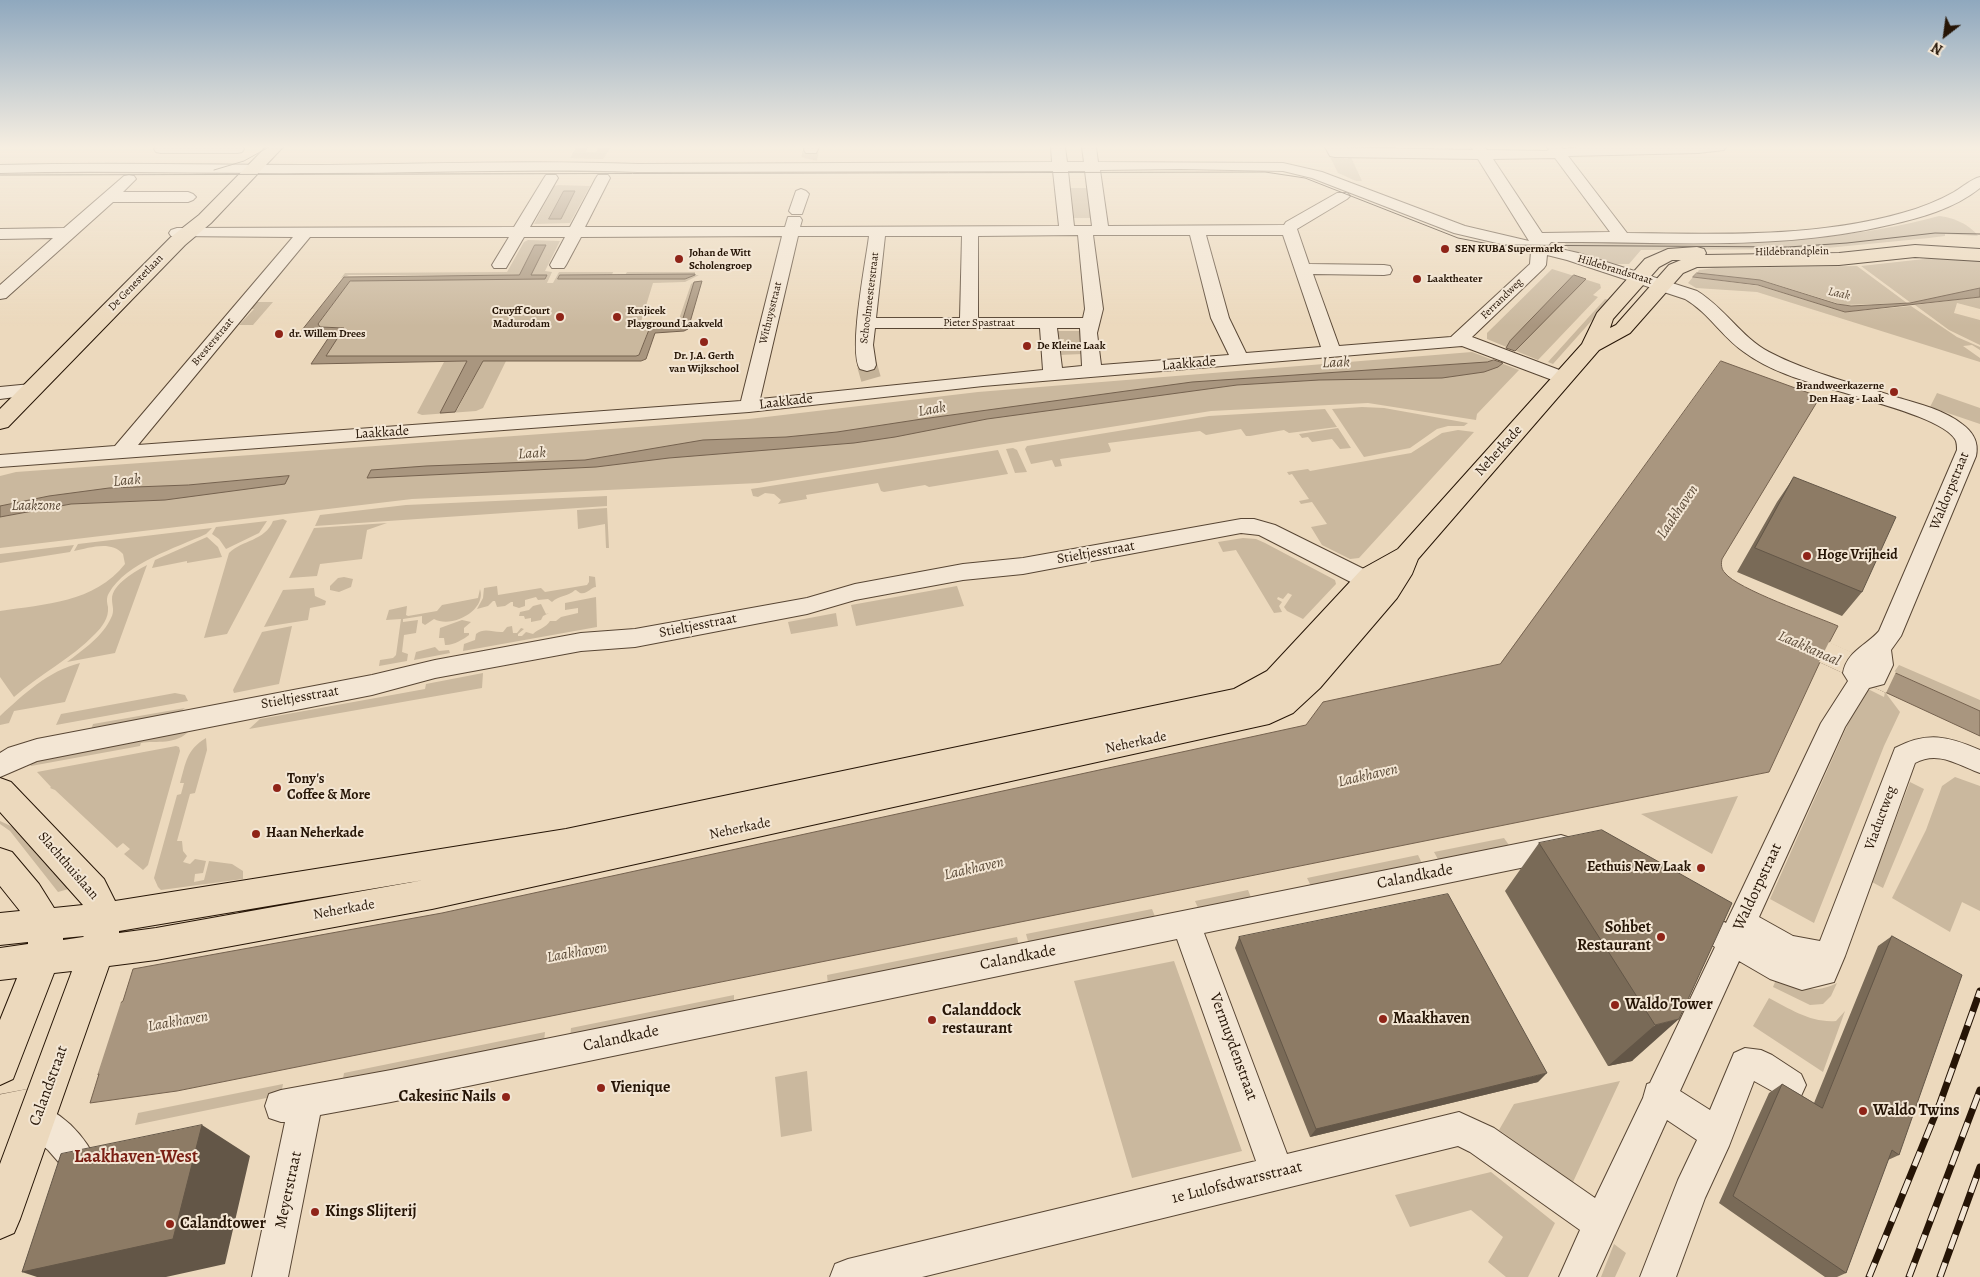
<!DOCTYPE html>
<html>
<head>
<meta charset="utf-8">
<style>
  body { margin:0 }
  #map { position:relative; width:1980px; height:1277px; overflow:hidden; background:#ecd9bd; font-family:Alegreya,serif }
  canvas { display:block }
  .north { position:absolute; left:1920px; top:10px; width:50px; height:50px; -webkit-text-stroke:4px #f3e6d4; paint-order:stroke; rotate:210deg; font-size:14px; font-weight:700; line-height:20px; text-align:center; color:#261506 }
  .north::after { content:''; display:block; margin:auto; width:18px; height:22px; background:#261506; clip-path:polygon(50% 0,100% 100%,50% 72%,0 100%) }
</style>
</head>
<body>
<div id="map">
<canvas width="1980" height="1277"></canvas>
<div class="north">N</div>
</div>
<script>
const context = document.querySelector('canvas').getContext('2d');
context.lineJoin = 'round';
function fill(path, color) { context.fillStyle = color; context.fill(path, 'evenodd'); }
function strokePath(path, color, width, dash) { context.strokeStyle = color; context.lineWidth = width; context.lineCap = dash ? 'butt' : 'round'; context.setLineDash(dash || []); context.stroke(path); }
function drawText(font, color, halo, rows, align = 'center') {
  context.font = font + ' Alegreya,serif'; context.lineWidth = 4; context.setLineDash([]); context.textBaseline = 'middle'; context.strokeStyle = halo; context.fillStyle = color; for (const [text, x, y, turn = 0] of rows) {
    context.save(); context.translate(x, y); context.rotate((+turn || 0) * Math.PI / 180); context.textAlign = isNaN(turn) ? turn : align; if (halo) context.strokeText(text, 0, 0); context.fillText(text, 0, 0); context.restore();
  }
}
fill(new Path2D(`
  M576,147H588L586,152H596L599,147H611L603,159L570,158Z
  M1330,157L1348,159V157H1351L1362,181H1356L1338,173Z
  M558,185L590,186L570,223L534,224L554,186Z
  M1066,188H1091L1095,218H1070Z
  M1939,216C1952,217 1971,225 1978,236L1945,234V236L1929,238L1817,249L1641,250L1629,264H1616L1569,250L1563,240C1689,241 1816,250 1939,216Z
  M528,240L560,241L545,271L552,272L547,283H553L559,272H613L612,275H560L558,279H685L695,275H625L627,272H695V275H699L685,282L653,283L640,325H677L691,284L694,282L681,325L649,328L639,355L636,356H326L341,327H320L318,325L349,282L355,280L545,279L547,276L531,275L546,245H535L519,275H349L341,278L345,273L507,272L524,242Z
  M1933,258L1980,261V288L1911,303L1861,266Z
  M1857,266L1907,303L1843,305L1768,282L1697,273L1699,270L1715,268Z
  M1552,269L1600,284L1601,288L1593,295L1598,297L1538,360L1487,339V333Z
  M1693,277L1760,286L1845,312L1911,306L1957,337L1980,347V350L1972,345L1963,346L1980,358V362L1757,292L1696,288L1688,283Z
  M1980,297V309L1957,303L1954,313L1980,320V345L1949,330L1915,305Z
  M1605,299L1610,300L1553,364L1548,362Z
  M256,302H273L253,325H239L254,309H250Z
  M1056,331H1080L1083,354L1058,355V347L1065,346L1064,339H1057Z
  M1472,352L1519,370L1477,414L1476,420L1368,403L1211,411L759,483L412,499L0,548V476L16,472L749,419L978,392Z
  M468,361L441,412L457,410L483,361H506L483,408L476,411L422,415L417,413L444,362Z
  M1937,393L1980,408V424L1930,407Z
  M1362,407L1384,408L1468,423L1464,426H1448L1437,429L1410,448L1364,457L1332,409Z
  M1325,409L1337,427L1289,433L1284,430L1250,436H1246L1241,429L1206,435L1200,431L1108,443L1111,450L1110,452L1060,459L1062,466L1055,467L1052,460L1031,464L1025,449L1027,446L1209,416Z
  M1338,428L1351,448L1340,449L1332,439L1312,442L1308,437L1302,438L1299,434Z
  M1458,430L1474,432L1359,558L1350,559L1322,545L1311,527L1327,524L1312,502L1301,504L1299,501L1309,499L1292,474L1289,475L1287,472L1308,469L1310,471L1411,453L1442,433Z
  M1013,448L1017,450L1027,472L1015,473L1006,449Z
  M998,450L1008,474L929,487L925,485L884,492L881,491L878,483L806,495L807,499L778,504L781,500L774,494L765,493L758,497L753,496L751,489Z
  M607,496V506L315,526L320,515L406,505Z
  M607,508L609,548H606L605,524L578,529L577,510Z
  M283,519L287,521L227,634L204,638L229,553C242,540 265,541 273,521Z
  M267,521L259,533L226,549L219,539L212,534L216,527Z
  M387,523L367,530L362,559L320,564L317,576L289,578L314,528Z
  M212,528L206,534C176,548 126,563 109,593C106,598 107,602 108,607C109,618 102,627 95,634C71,659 40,674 14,697L0,677V611C45,604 94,603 125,564L123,554C111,540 89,548 74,551L78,544Z
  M207,537L218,547L222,557L187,563V561L152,568L155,560Z
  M1243,538L1256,539L1265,543L1335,580L1336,584L1303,619L1287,611L1284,607L1292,595L1288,593L1283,599L1278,597L1277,599L1282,602L1279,606L1282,612L1274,613L1236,550L1223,552L1218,542Z
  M74,545L70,552L0,563V554Z
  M147,565L115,653L67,662C83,650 103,636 111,618C115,611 112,606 112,599C112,584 136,571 147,565Z
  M589,576L595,577L596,587C591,587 587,595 580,593C578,592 577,590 575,590C568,597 559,595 552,602L548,599L538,600L536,597L525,600V606L519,608L513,606V602H511L505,606L497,607L495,601H493L488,606L477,609L483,598L484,588L497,586L498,595L541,588L545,592L587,585L589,582Z
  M344,577L353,579L351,587L339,592L330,590V586L338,578Z
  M957,586L964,606L856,626L851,605Z
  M314,588L315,596L326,601L325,605L310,608L308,620L264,627L283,590Z
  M480,589C487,610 452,629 434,619L425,625L422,623V616L403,619V622L418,620L416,633L404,635L402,652L408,654L407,661L379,666L380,660L393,658L396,655L401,619L386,620L389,610L407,606L406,615L408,616L437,611L442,605L478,598Z
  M596,597L597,627L463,651L464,644L475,640L476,634C485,627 493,633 503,632L507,627L512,626L513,633H517L521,628L524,629L518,634V636H522L526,632L533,634C538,629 546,628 550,621H556L561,617L578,613V608L565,610V603Z
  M541,604L546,614L549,613L543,616L541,620L531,622V618L525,619L524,616H519L520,612L529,610L533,606Z
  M836,613L838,626L791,634L788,622Z
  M462,620L471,622L464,628V633H469V635C464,639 452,646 445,645L444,638H439L440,628Z
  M292,626L279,684L234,693L233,690L262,632Z
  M435,647L439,651L449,650L450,653L414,660L416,652Z
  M80,663L65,702L14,711L9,723L0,725V716C24,694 48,671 80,663Z
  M1899,665L1980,700V711L1894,672Z
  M483,673L482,688L249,729L260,719L425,689L426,684Z
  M1868,689L1884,697L1885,692L1900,712L1884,746L1814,923L1770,899L1859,699Z
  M175,693L185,695L188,701L56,725L61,714Z
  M185,708L176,715L90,733L93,724Z
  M190,730C176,746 156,740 141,743L140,746L31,766L29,764L38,758Z
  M206,738L207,750L195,793L190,794L177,841H182L183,851L187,856L183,862L190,864L195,859L206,861L203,873L195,874L194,882L204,880L209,861L232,864L243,871V879L161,890L158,887L154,878L177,795L181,794L184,783H180C186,763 186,750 206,738Z
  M176,746L179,747L180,751L148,865L143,870L124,854L130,849L123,843L117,848L55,790L50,788L51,787L37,772Z
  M1955,777L1980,786V911L1962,902L1950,932L1892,898L1926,830L1942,786Z
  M1910,782L1924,789L1883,888L1872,882Z
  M1738,796L1712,854L1641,814Z
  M0,821L15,828L72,888L58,892L10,831L0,824Z
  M1504,838L1511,848L1440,863L1434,852Z
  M1418,855L1423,865L1312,888L1307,878Z
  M1248,890L1252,900L1199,910L1195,901Z
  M1152,909L1156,919L1029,945L1026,934Z
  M1017,937L1019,946L828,985L827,975Z
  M1174,961L1242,1151L1132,1178L1074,981Z
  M1777,977C1798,987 1814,995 1837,983L1831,996L1823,1004L1810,1005L1773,987Z
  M734,995V1005L570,1038L571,1028Z
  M1769,998C1790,1009 1811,1023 1836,1021L1845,1011L1823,1072L1753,1026Z
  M545,1032L544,1042L342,1084L344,1073Z
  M807,1071L812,1131L781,1137L775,1077Z
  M1620,1081L1573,1182L1499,1130L1514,1104Z
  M283,1084L281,1095L135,1125L138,1113Z
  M1491,1172L1555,1223L1528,1277H1506L1488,1262L1503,1237L1471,1210L1410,1227L1395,1195Z
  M1614,1244L1626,1253L1615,1277H1601Z`), '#cab89e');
const water = new Path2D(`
  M564,191H575L561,219H549Z
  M535,245H546L531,275H547L545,279L350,281L318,324L320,327L344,328L326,356H636L639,355L650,327L681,325L694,282L702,281L688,329L684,331L655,333L646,359L641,361H483L455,412L440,413L467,361L311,364L331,334L304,333L302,330L344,277L519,275Z
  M1697,273L1760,280L1837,304L1851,306L1910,303L1980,288V297L1845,312L1758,285L1693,277Z
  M560,275L695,274V275L685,279H558Z
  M1574,275L1586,279L1515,351L1506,348L1510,341Z
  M1494,360L1503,363L1498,367L1484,372L1442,378L1319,380L1237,385L987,419L895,437L854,443L669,458L596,467L367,478L371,470L426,466L585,460L703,440L786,437L837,432L922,419L1192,382L1487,362Z
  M1721,361L1820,397L1722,559C1721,564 1721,569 1725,573C1737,589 1815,616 1838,626L1829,643L1980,711V736L1820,662L1769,772L177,1091L90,1103L99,1074L0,1094L123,1001L133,969L442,913L1306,725L1323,702L1500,664Z
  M289,476L285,484L165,500L71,504L0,517V506L49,496L109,488L188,485Z`);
fill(water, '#a9967f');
strokePath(water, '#75624f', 1);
fill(new Path2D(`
  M1829,642L1896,672L1886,693L1819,662Z
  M121,1002L97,1076L0,1094V1024Z`), '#ecd9bd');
strokePath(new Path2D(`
  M809,159L811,150`), '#c4b298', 16, [16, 8]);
strokePath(new Path2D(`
  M867,365L871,379`), '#c4b298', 20, [20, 10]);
const minor = new Path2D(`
  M155,147H243L244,149L242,152L237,153H161L156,152L154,149Z
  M805,147H819L816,153H806L804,150Z
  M1051,147H1065L1067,162H1084L1082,147H1096L1098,162L1283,163L1322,172L1465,226L1529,241L1478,159L1335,157L1330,156L1325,147L1473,150L1471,147H1485L1487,150L1547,151L1549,150L1547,147H1561L1563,149L1581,147H1726L1724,150L1698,153L1568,156L1627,233C1718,234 1813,238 1902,213C1920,208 1938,201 1954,192C1963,187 1971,179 1980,177V188C1954,209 1920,218 1889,225C1788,249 1684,243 1581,242H1551L1548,246L1578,253L1697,291C1725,308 1741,337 1769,352C1809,373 1856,384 1899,398C1920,404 1944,410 1962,424C1973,432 1979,442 1976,456L1901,636L1891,650L1893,665L1884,684L1869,688L1845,727L1759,917L1793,936L1820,941L1895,748C1927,731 1948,736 1980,750V773C1958,765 1938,750 1915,763L1845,956L1834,982L1802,990L1770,979L1739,961L1680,1091L1710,1110L1734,1053L1745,1048L1761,1050L1772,1055L1801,1074L1806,1085L1801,1096L1790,1101L1754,1081L1729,1146L1705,1198L1676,1277H1640L1678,1180L1697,1140L1667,1120L1596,1277H1559L1580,1230L1470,1152L1458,1146L922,1277H830L835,1264L848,1259L1256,1161L1177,939L391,1102L320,1115L288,1277H252L285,1122H281L269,1118L265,1106L269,1094L281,1090L391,1070L1561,835L1574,839L1578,848L1574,857L1204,933L1287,1154L1459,1112L1494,1128L1595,1198L1643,1098L1647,1084L1650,1083L1715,947L1679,926L1674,917L1679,908L1689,904L1726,923L1821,723L1848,681L1843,673C1847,651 1866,646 1879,631L1957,450C1957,446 1957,442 1955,439C1943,420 1880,404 1858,397C1821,385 1776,376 1744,352C1722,337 1709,313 1685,299L1567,260L1547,255L1546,265L1544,268L1472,337L1570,374L1572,378L1570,382L1563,384L1462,346L983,386L749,412L0,467V455L115,446L293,237L171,236L169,233L171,230L177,228L514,227L544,178L546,175H556L558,178L530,227H570L596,178L598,175H608L610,178L585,227H785L788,217H800L802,220L800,227L1059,226L1053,171L638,172C532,168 427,173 321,173C214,174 107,170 0,173V165C107,162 214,165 321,165C427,164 532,160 638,164L1052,162ZM1555,158L1610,232L1542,233L1493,159ZM1181,169L1283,171L1312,178L1454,233L1531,251L1530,264L1451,337L1339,346L1313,274L1384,275L1390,274L1392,270L1390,266L1384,265L1309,264L1297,229L1347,199L1350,196L1347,193H1337L1286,222L1284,225L1108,226L1100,170ZM1068,171H1085L1092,226H1074ZM1078,235L1085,309L1083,318H978V236ZM1093,235H1190L1211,318L1229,355L1101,365L1097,333L1103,309ZM1206,235H1283L1321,347L1246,353L1229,318ZM782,236L741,401L138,445L310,237H509L492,265L494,268H506L524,237H565L550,265L552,268H564L566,265L581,237ZM798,236H869C866,261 848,351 860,369L867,371L874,369L876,365L873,345L875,328H1040L1043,370L760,399ZM885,236H962L960,318H876ZM1057,328H1080L1082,366L1062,368Z
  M129,175L134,176L136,179L123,192H188L193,194L196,197L193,200L188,202H113L6,298L0,299V285L53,238L0,239V229L64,228L124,176Z
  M801,189L806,191L809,194L802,214H792L789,211L796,191Z
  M31,384L38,386L40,390L38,394L0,399V387Z
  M1241,519H1254L1275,525L1392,583L1395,589L1392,595L1384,597L1376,595L1259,535L1241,533L1023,574L963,580L855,600L807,614L635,647L581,651L435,678L372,695L37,761L0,777V753L8,748L37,739L372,675L435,660L581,633L635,629L807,598L855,584L963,564L1023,558Z
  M37,1103C70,1117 95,1146 103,1181L98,1193L86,1198L74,1193L62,1166L48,1150L25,1132L20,1120L25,1108Z`);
const major = new Path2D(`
  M266,147H283L211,223L185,245L8,427L0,429V409L171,237L199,215Z
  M1915,245L1980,249V261L1915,257L1839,265L1697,267L1683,273L1630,333L1599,350L1418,559L1412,574L1397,598L1320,688L1293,713L1269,724L432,909L156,960L109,966L20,1219L14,1233L0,1239V1164L72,971L54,973L13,1079L0,1085V1020L17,978L0,980V948L28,944V942L0,945V913L20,911L0,886V848L12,852L39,884L54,908L83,905L0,812V778L11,782L104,879L115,901L566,829L1234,689L1267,671L1362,569L1398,549L1582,344L1597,313L1645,259L1668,249L1697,247L1704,249L1706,253L1705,255L1839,253ZM1672,260H1681L1669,265L1616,325L1610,328L1613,319L1659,267ZM424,880L156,928L119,933V931ZM84,936L83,937L63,940V938Z`);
strokePath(minor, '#584634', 2);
strokePath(major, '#261506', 2);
fill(minor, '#f3e6d4');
fill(major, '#ecd9bd');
strokePath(new Path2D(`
  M214,170L244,161L269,147
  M0,175L1265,172L1305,178L1458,238L1494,245L1788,247L1847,243L1935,233L1980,234`), '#261506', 1);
const rail = new Path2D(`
  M1869,1277L1940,1103L1980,991
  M1909,1277L1980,1090
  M1940,1277L1980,1167`);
strokePath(rail, '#261506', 7);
strokePath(rail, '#f3e6d4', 5, [15]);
fill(new Path2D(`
  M1794,477L1862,592L1842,616L1737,572L1777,502Z
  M1539,843L1732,903L1632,1061L1608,1066L1505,891Z
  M1892,936L1899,1155L1888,1160L1846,1273L1837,1277H1825L1719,1203L1769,1093L1782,1084L1814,1103L1878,946Z
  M1239,937L1538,1082L1310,1137L1235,948Z`), '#796a57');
fill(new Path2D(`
  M1679,1019L1632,1061L1608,1066L1655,1025Z
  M1547,1073L1538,1082L1310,1137L1316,1129Z
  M202,1125L250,1156L225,1264L166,1277H37L22,1272Z`), '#635647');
const building = new Path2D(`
  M1794,477L1896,517L1862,592L1755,548Z
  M1602,830L1732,903L1679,1019L1655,1025L1539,843Z
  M1448,894L1547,1073L1316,1129L1239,937Z
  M1892,936L1962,975L1899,1155L1892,1150L1846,1273L1733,1196L1782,1084L1822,1108Z
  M202,1125L173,1239L22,1272L61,1154Z`);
fill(building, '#8d7b65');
strokePath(building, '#635647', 1);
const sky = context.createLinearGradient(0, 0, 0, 326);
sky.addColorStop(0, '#8fa8be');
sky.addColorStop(0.45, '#f6eee1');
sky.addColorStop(1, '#f6eee100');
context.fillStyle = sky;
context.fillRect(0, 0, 1980, 326);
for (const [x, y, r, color] of [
  [1445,249,5,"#8f2418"],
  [679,259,5,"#8f2418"],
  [1417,279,5,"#8f2418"],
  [560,317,5,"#8f2418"],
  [617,317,5,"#8f2418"],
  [279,334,5,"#8f2418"],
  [704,342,5,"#8f2418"],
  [1027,346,5,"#8f2418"],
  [1894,392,5,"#8f2418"],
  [1807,556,5,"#8f2418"],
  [277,788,5,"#8f2418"],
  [256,834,5,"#8f2418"],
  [1701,868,5,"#8f2418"],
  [1661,937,5,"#8f2418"],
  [1615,1005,5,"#8f2418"],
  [1383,1019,5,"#8f2418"],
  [932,1020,5,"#8f2418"],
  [601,1088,5,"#8f2418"],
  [506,1097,5,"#8f2418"],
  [1863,1111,5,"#8f2418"],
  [315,1212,5,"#8f2418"],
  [170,1224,5,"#8f2418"]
]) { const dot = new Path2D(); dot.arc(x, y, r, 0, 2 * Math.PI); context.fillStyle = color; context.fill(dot); strokePath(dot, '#f3e6d4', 2); }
drawText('bold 11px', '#261506', '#f3e6d4', [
  ["SEN KUBA Supermarkt",1455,249],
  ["Johan de Witt",689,253],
  ["Scholengroep",689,266],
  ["Laaktheater",1427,279],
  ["Cruyff Court",550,311,"right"],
  ["Madurodam",550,324,"right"],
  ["Krajicek",627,311],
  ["Playground Laakveld",627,324],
  ["dr. Willem Drees",289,334],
  ["De Kleine Laak",1037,346],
  ["Dr. J.A. Gerth",704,356,"center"],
  ["van Wijkschool",704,369,"center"],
  ["Brandweerkazerne",1884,386,"right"],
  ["Den Haag - Laak",1884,399,"right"]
], 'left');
drawText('11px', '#261506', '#f3e6d4', [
  ["Hildebrandplein",1792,252,-1],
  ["Hildebrandstraat",1615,270,17],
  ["De Genestetlaan",136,283,-46],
  ["Schoolmeesterstraat",870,298,-83],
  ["Ferrandweg",1502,299,-44],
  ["Withuysstraat",771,313,-76],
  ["Pieter Spastraat",979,323],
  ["Bresterstraat",213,342,-50]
]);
drawText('italic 12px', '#5a4936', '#f3e6d4', [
  ["Laak",1839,294,13]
]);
drawText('14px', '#261506', '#f3e6d4', [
  ["Laakkade",1189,364,-5],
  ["Laakkade",786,402,-7],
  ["Laakkade",382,433,-4],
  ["Neherkade",1499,451,-48],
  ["Waldorpstraat",1950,491,-68],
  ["Stieltjesstraat",1096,553,-10],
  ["Stieltjesstraat",698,626,-11],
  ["Stieltjesstraat",300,698,-10],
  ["Neherkade",1136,743,-12],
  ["Viaductweg",1881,818,-70],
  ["Neherkade",740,829,-12],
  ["Slachthuislaan",68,866,49],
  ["Neherkade",344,910,-10]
]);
drawText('italic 14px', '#574634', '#f3e6d4', [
  ["Laakzone",36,507]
]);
drawText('bold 14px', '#261506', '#f3e6d4', [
  ["Hoge Vrijheid",1817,556],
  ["Tony's",287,780],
  ["Coffee & More",287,796],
  ["Haan Neherkade",266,834],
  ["Eethuis New Laak",1691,868,"right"]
], 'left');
drawText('italic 15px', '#5a4936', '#f3e6d4', [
  ["Laak",1336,363,-2],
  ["Laak",932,410,-10],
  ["Laak",532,454,-3],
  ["Laak",127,481,-5],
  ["Laakhaven",1678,512,-56],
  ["Laakkanaal",1809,649,24],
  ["Laakhaven",1368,776,-13],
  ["Laakhaven",974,869,-13],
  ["Laakhaven",577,953,-10],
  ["Laakhaven",178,1022,-10]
]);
drawText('16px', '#261506', '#f3e6d4', [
  ["Calandkade",1415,877,-11],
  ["Waldorpstraat",1758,887,-65],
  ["Calandkade",1018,958,-11],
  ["Calandkade",621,1039,-12],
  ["Vermuydenstraat",1233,1047,70],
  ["Calandstraat",49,1086,-70],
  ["1e Lulofsdwarsstraat",1237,1183,-14],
  ["Meyerstraat",289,1190,-78]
]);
drawText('bold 16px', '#261506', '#f3e6d4', [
  ["Sohbet",1651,928,"right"],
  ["Restaurant",1651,946,"right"],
  ["Waldo Tower",1625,1005],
  ["Calanddock",942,1011],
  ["restaurant",942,1029],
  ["Maakhaven",1393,1019],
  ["Vienique",611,1088],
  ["Cakesinc Nails",496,1097,"right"],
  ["Waldo Twins",1873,1111],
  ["Kings Slijterij",325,1212],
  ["Calandtower",180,1224]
], 'left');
drawText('bold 18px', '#7a1f14', '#f3e6d4', [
  ["Laakhaven-West",136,1158]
]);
</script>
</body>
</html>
